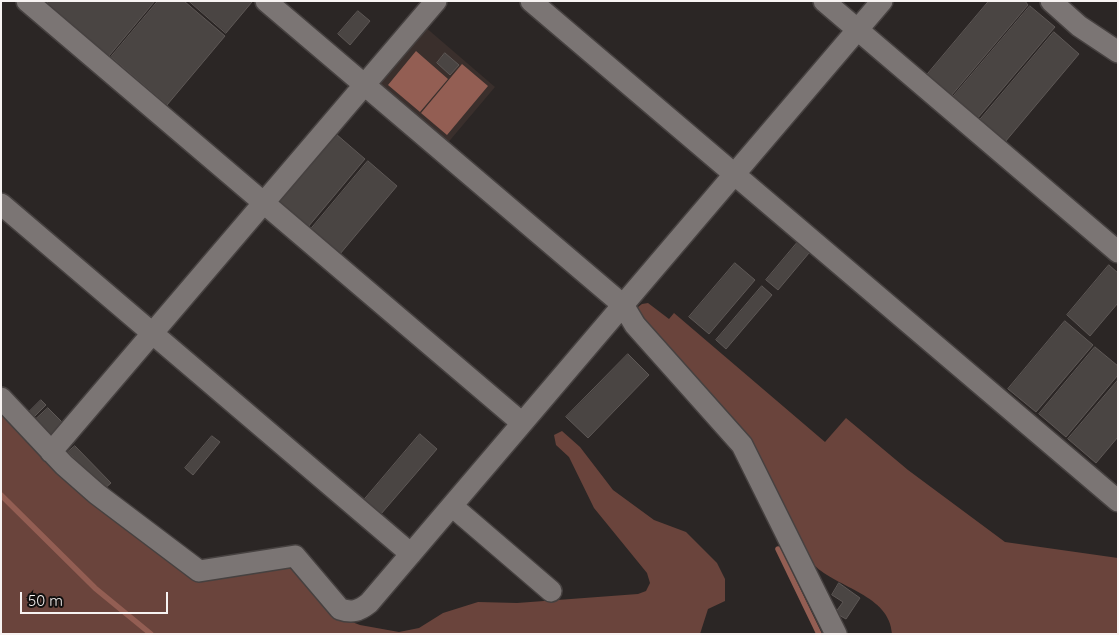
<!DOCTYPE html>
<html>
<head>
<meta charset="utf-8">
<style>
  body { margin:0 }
  #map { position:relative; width:1119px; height:635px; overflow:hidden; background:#2b2625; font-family:Quicksand,sans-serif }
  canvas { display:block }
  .frame { position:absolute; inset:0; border:2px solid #f7f3f2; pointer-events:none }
  .scale { position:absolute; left:20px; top:592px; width:148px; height:22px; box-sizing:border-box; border:2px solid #f7f3f2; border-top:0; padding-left:6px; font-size:15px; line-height:18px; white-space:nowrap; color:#f7f3f2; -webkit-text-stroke:4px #12100f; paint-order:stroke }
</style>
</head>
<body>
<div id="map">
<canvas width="1119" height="635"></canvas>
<div class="frame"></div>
<div class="scale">50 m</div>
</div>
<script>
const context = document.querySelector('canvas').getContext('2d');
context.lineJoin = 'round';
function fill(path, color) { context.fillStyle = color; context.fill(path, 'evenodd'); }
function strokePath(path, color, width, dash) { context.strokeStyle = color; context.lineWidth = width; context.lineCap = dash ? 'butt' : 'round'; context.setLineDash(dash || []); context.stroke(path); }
fill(new Path2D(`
  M424,26L495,87L446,145L378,87V81Z`), '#3a2f2c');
fill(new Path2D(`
  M648,303L669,319L674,313L825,442L846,418L908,470L1005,542L1118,558V634H892C890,595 837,588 814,565L639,314L638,307L642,304Z
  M1,409L192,574L291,566L336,616L360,625L399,632L419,628L443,613L478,602L517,603L638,594L646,591L650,583L647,573L594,508L569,457L556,445L554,435L562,431L580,447L613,490L654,520L686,532L717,563L725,579V601L708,609L700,634H1Z`), '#6a443c');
fill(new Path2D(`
  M416,51L448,79L420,112L388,85Z
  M462,64L488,86L447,135L421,113Z`), '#935e53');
strokePath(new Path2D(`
  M1,495L95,588L151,634
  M778,549L819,634`), '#935e53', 5.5);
const building = new Path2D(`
  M49,1H155L109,56L47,4Z
  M158,1H184L225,36L167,105L111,57Z
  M189,1H251L252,2L226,33Z
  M989,1H1025L1028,5L951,96L926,76Z
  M1030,6L1055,27L977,119L952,98Z
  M358,11L370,21L350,45L338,34Z
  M1054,32L1079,54L1005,142L979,121Z
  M445,53L459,65L450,75L437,63Z
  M336,134L365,159L308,227L279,202Z
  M368,161L397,186L340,254L311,229Z
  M797,243L809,253L778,290L766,280Z
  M735,263L755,280L709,334L689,317Z
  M1109,265L1118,273V303L1090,336L1067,315Z
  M762,286L772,295L726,349L716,340Z
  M1065,321L1093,345L1036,412L1008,389Z
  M1095,347L1118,366V375L1066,437L1039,414Z
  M628,354L649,375L588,438L566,417Z
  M1118,380V437L1096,463L1068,439Z
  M41,400L46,405L34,417L29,412Z
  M48,408L63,423L51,435L35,420Z
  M420,434L437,449L381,514L364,500Z
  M212,436L220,442L193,475L185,468Z
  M75,446L111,483L104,489L68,452Z
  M839,583L860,598L846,619L835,613L843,602L832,595Z`);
fill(building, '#4a4543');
strokePath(building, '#5e5856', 1);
const street = new Path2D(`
  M27,1L522,423
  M266,1L623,305L635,325L742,445L836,634
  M531,1L1118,501
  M824,1L1118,252
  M1051,1L1079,26L1118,52
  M1,204L411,554
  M1,398L64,465L97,494L199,571L295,556L340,609C352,613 359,611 369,603L882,1
  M51,452L436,1
  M452,506L551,591`);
strokePath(street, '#464140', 24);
strokePath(street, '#7b7574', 21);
</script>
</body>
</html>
